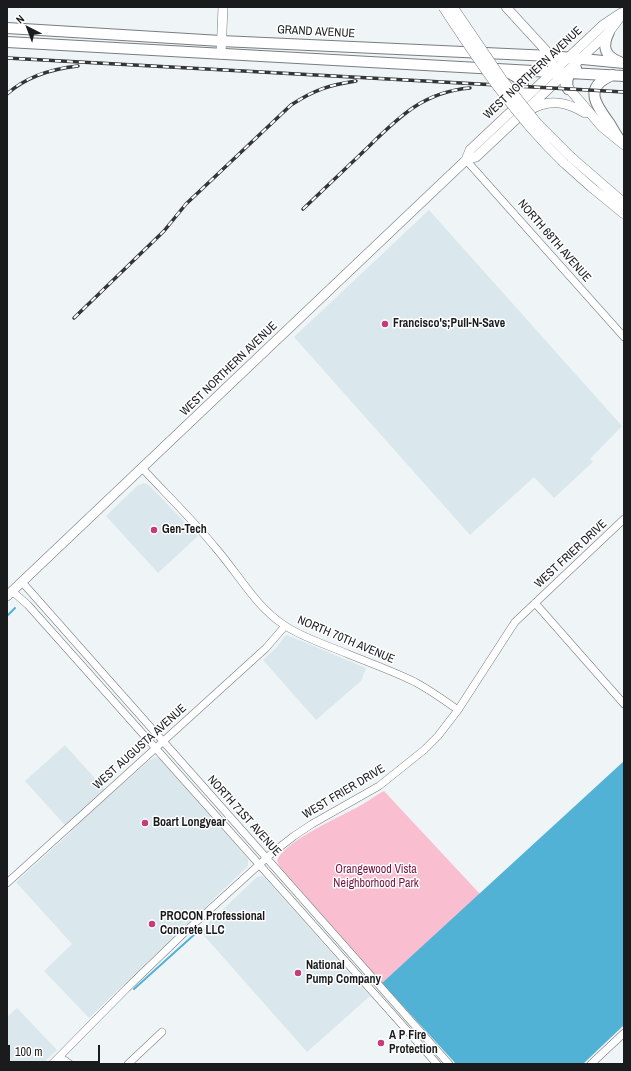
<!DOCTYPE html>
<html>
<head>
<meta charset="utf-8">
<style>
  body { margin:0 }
  #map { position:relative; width:631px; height:1071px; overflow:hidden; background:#eff5f7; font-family:"Archivo Narrow",sans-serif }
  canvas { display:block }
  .frame { position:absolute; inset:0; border:8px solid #191b1c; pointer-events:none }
  .north { position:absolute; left:8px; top:8px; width:40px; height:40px; -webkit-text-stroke:3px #fff; paint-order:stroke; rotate:318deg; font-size:11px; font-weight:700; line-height:16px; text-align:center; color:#191b1c }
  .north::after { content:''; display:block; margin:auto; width:14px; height:18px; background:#191b1c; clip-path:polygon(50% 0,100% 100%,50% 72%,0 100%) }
  .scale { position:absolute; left:8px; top:1045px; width:92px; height:18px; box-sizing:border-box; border:2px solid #191b1c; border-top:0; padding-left:5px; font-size:12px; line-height:14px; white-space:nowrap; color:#191b1c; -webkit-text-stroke:3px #fff; paint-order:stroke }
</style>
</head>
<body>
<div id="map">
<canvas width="631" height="1071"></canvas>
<div class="frame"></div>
<div class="north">N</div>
<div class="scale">100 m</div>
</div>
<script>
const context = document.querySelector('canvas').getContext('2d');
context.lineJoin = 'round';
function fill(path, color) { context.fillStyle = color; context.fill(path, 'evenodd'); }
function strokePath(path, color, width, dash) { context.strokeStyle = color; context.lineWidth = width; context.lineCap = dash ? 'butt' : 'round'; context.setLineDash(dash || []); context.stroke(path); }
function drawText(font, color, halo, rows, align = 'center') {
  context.font = font + ' "Archivo Narrow",sans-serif'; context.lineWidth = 3; context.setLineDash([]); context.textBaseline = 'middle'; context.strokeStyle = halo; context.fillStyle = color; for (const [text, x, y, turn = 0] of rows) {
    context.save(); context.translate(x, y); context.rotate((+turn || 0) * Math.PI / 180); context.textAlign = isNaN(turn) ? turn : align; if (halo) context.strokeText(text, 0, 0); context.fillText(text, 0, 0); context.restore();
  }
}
fill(new Path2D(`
  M429,210L622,426L590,459L593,462L554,498L534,477L470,535L294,337Z
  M144,483L149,485L198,536L158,573L106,516L137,486Z
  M287,635L366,668L361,681L316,720L263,660L277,647L284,637Z
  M65,745L110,795L150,760L155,757L159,758L248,859V866L89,1018L44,971L72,944L16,882L71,832L25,781Z
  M261,876H263L370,996L307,1052L200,931L257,877Z
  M17,1008L57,1050L42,1064H7V1017Z`), '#dae7ec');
fill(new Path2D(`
  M384,791L480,894L382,983L280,867L277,861C282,843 335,819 352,810C363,805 373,797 384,791Z`), '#fabed1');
fill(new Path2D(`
  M624,761V1025L583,1064H456L382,983Z`), '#51b2d6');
strokePath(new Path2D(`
  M7,616L15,608
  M134,989L196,933`), '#51b2d6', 2);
const minor = new Path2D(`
  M466,160L624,337
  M142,468C166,494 192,519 214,546C238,573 254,605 284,625C303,638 327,645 348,654C370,663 393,671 415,682C430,690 444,700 458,710
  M22,582L449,1064
  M12,591L28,605L437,1064
  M535,603L624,704
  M7,883L266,648L285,626
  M60,1057L70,1064
  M52,1064L127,988L185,932L272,853L294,836L312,824L379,786L424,750L438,736L458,710L515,622L624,519
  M128,1064L162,1032
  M591,1064L624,1033`);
const major = new Path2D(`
  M506,7L551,56L554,74
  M221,54L223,7
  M565,84L602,127L624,145
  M530,110C549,98 567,102 585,113
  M571,157L624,203
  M466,160L470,150L603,25L621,13
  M563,162L591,187L624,214
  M7,596L464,162L466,160L476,157L609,32L624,12`);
const highway = new Path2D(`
  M7,28L221,41L551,56L624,63
  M609,32C602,46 604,56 620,62
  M7,42L624,76
  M504,71C521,77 531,88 518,104
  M613,75C582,87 596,105 610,124C613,129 616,135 620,140
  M568,89C566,79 568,74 576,68`);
strokePath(minor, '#787d7f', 8);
strokePath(major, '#787d7f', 10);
strokePath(highway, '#787d7f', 12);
strokePath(minor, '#fff', 7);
strokePath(major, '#fff', 9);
strokePath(highway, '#fff', 10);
const rail = new Path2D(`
  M7,58L624,92
  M7,94C27,76 51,69 78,66
  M303,209C323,190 343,171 363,152C396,120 421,92 470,88
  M74,318L164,231L186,204L291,105C314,90 329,85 356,81`);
strokePath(rail, '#333637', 3.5);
strokePath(rail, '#fff', 2, [6]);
const majorBridge = new Path2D(`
  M443,7C479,62 515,116 563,162
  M453,7L502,79L538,124L571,157`);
strokePath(majorBridge, '#787d7f', 10, []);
strokePath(majorBridge, '#fff', 9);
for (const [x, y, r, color] of [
  [385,324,4,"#c53c78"],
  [154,530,4,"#c53c78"],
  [145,823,4,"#c53c78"],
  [152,924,4,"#c53c78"],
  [298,973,4,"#c53c78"],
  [381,1043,4,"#c53c78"]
]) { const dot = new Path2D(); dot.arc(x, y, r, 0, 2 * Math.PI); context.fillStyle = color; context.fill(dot); strokePath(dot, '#fff', 1.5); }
drawText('12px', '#191b1c', '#fff', [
  ["GRAND AVENUE",316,32,3],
  ["WEST NORTHERN AVENUE",533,73,-43],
  ["NORTH 68TH AVENUE",554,241,49],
  ["WEST NORTHERN AVENUE",229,369,-44],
  ["WEST FRIER DRIVE",571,554,-43],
  ["NORTH 70TH AVENUE",346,640,23],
  ["WEST AUGUSTA AVENUE",140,747,-42],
  ["WEST FRIER DRIVE",344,792,-31],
  ["NORTH 71ST AVENUE",244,816,48]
]);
drawText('bold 12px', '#191b1c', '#fff', [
  ["Francisco's;Pull-N-Save",393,324],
  ["Gen-Tech",162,530],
  ["Boart Longyear",153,823],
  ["PROCON Professional",160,917],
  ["Concrete LLC",160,931],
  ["National",306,966],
  ["Pump Company",306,980],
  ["A P Fire",389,1036],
  ["Protection",389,1050]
], 'left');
drawText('12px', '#751642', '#fff', [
  ["Orangewood Vista",376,870],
  ["Neighborhood Park",376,884]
]);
</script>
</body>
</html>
